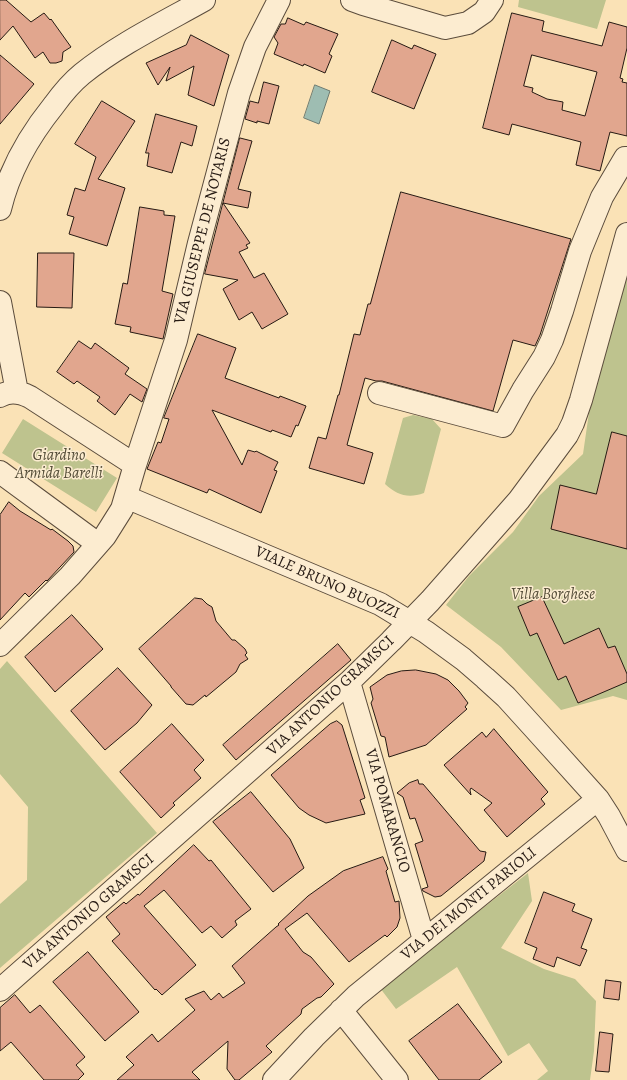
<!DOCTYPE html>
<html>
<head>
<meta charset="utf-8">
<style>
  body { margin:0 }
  canvas { display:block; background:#fae2b6 }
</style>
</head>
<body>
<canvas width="627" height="1080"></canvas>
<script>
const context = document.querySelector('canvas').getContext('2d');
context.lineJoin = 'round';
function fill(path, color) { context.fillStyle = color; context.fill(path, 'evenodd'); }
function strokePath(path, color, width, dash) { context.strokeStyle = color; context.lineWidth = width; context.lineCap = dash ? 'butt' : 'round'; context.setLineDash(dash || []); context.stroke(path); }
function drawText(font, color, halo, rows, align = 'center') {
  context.font = font + ' Alegreya,serif'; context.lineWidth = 3; context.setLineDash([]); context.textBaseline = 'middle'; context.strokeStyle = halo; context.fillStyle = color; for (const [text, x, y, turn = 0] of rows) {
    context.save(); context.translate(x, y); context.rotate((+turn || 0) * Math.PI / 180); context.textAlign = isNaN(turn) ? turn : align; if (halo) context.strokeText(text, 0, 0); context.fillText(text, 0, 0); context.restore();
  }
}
fill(new Path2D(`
  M519,0H606L597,29L518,7Z
  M627,263V700L613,696L561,710L501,647L446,605L469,576L513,532L539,496L583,454L593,385Z
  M413,415L432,419L441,429L424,493C408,499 397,495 385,484L403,418Z
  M23,419L117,478L96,512L2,453Z
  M7,661L157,833L0,968V904L27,880L28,807L0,774V669Z
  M528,873L532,901L501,948L544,969L575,979L596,1001L594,1051L590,1080H537L548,1071L529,1043L508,1056L457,967L396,1009L380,988Z`), '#bec38e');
const water = new Path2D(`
  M315,85L330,91L319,124L304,118Z`);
fill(water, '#9ebdb2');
strokePath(water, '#6e7c72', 1);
const building = new Path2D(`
  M0,0H6L31,22L44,13L50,20L51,19L71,47L63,52L62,61L56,63H50L43,52L35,58L13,26L0,40Z
  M512,13L544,21L542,31L602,46L609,22L627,27V48L620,78L623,79L622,82L627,83V136L610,132L600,171L576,165L581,142L512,124L509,135L483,128ZM532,55L597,72L585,116L562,110L563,102L547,99L532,92L533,88L524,86Z
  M288,18L304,25L306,22L338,34L329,54L332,56L325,73L304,64L303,66L274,54L278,43L274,37L281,24H285Z
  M191,35L229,55L214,106L188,95L194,66L166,81L170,67L158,85L146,63L186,45Z
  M392,40L412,49L414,45L436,54L414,109L372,92Z
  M0,55L34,84L0,124Z
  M264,82L279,86L269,124L257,121V123L245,119L250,101L258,103Z
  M102,101L135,121L98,179L125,188L107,246L69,234L74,217L67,215L75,188L85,191L96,157L75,144Z
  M156,114L197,126L192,146L181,142L172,173L147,166L149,153H146Z
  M240,138L252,141L238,189L251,192L248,208L223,203L250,243L246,245L248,248L239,252L254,278L264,273L288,314L262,329L252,312L239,320L223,289L238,280L205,274Z
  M401,192L571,239L540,335L535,346L513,340L493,411L382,381H376L365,378L347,445L373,453L364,484L309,468L318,437L326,439L338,395H339L354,334L360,335L368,304H370Z
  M140,207L164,211V215L175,216L162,291L173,294L163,339L130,332L131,327L115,324L123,283L127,284Z
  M38,253H74L72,308L37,307Z
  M198,334L236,348L225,378L279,398L280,396L306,406L298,426L296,425L291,437L272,430L271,432L212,410L242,465L248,450L255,452L256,451L278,462L274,470L277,471L261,513L209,489L207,493L147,469L158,442L161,443L169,419L164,418Z
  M79,341L91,349L95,343L129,368L125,374L147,389L142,402L130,394L115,415L97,401L100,397L77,381L74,384L57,372Z
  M612,432L627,436V549L551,529L560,485L596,494Z
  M9,502L20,511L51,530L52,529L68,541L73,546L74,552L47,581L46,580L29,597L25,593L0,620V515Z
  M542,597L564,644L599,628L608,648L615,646L627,674V682L578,703L566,676L558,680L537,633L530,636L518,607Z
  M195,598L202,599L207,604L212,607L216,621L232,640H235L245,649L247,653L245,655L248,659L240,664L236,672L206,697L205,695L193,705L186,704L171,687V686L139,649Z
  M72,615L103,649L55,692L25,657Z
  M338,644L351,660L236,760L223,745Z
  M118,668L152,705L137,723L105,750L71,711Z
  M416,670L436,674L448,680L459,691L468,703L465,707L467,709L426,745L389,757L385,737L381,736L371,703L373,699L370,687L387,675L401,671Z
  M337,721L342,725L365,798L360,800L365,814L326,823L309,815L299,808L271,775L330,724Z
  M172,724L204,760L194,770L201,778L173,803L175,805L161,818L120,772Z
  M494,729L548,792L541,799L545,804L507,837L484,810L492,803L471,788L470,790L471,795L444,765L482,732L486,737Z
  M418,780L419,784H423L480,851L486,852L484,861L441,896L435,897L423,891L422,889L428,887L415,844L423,841L415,818L410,819L403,797L397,793L409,783Z
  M251,792L290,839L304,868L273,892L213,822Z
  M194,845L209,861L211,860L251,909L235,921L237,925L222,938L211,926L202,933L164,890L144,906L196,965L162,995L156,989L155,990L112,941L120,934L106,917L124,902L126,904L138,894L139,895Z
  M383,857L388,869L386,871L395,902L399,901L400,918L397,927L387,937L385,935L349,962L307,913L285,929L303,952L311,957L334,984L321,997L317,998L302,1009L301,1014L266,1046L272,1052L239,1080H235L227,1069L228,1041L192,1072L200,1080H117L134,1065L126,1057L152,1034L158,1042L195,1010L185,999L204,991L211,1000L219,993L223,998L245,983L232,966L276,927L279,925L278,924L308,896L343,871Z
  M544,892L575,904L572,911L592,919L581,948L587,950L580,966L557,957L554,967L533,959L537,948L525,943Z
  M88,952L139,1012L105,1041L53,982Z
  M606,980L621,982L619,1000L604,998Z
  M15,995L30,1013L40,1005L85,1057L76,1065L84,1074L78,1080H44L11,1042L0,1051V1008Z
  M458,1004L502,1062L479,1080H439L409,1041Z
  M600,1032L613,1034L609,1072L596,1071Z`);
fill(building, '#e1a68e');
strokePath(building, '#261a13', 1);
const minor = new Path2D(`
  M352,0L363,4L445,28L468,23L484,12L492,0
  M0,209C9,171 29,136 54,105C62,94 71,83 82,74C118,45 163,23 204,0
  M0,302L17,392
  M379,393L503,426L523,390L544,357L552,340L562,311L580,251L602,197L625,158H627
  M0,396C10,390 20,392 30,397L135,465L122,509L105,536L70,576L0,645
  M135,465L176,340L199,243L239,93L255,47L279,0
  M0,472L98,544
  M126,497L380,604L426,632L463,659L485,678L506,697L535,729L598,799L609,816L627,850
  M349,682L424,940
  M0,990L349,682L391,641L430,601L519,500L567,435L573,423L581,400L627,234
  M341,1010L397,1080
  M274,1080L314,1037L356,996L598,799`);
strokePath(minor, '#5b4c3c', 24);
strokePath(minor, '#fcecd0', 22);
drawText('16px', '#261a13', '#fcecd0', [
  ["VIA GIUSEPPE DE NOTARIS",203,231,-76],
  ["VIALE BRUNO BUOZZI",327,583,24],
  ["VIA ANTONIO GRAMSCI",331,696,-43],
  ["VIA POMARANCIO",387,811,74],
  ["VIA DEI MONTI PARIOLI",469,904,-39],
  ["VIA ANTONIO GRAMSCI",89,912,-41]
]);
drawText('italic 16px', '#544d38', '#fcecd0', [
  ["Giardino",59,456],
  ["Armida Barelli",59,474],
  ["Villa Borghese",553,595]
]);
</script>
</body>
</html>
